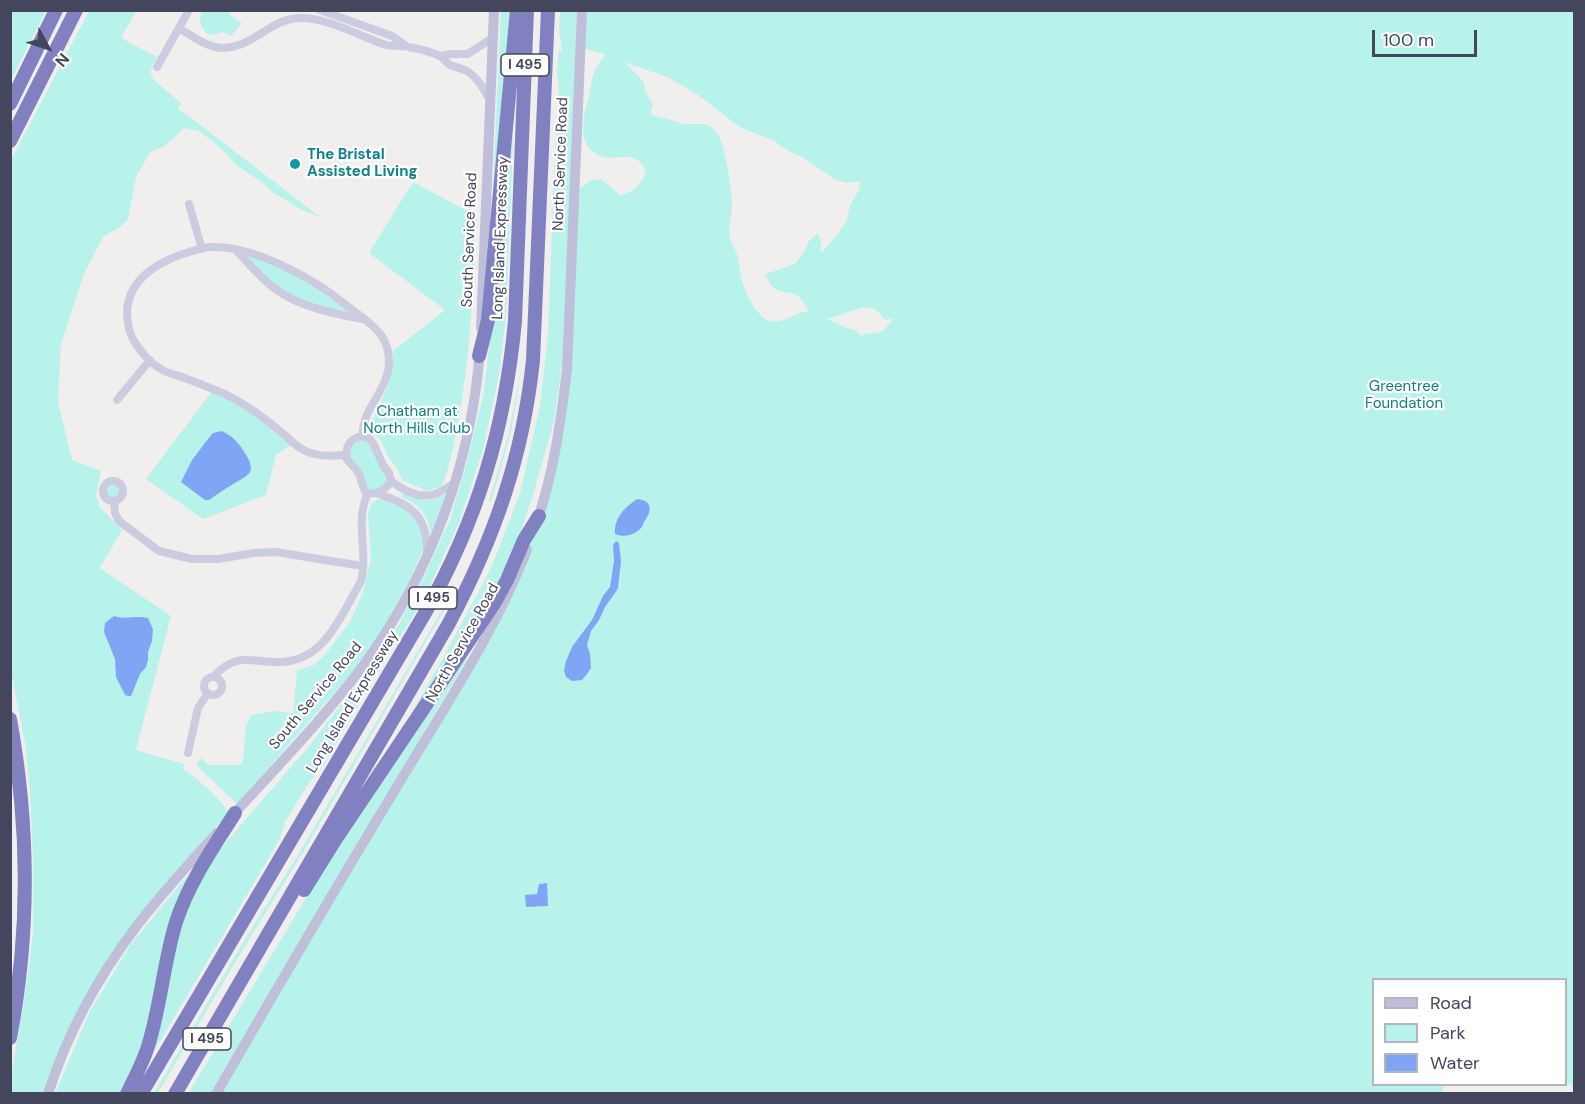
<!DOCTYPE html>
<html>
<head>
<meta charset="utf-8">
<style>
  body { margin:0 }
  #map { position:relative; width:1585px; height:1104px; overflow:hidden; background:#f1efee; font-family:"DM Sans",sans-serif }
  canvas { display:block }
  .frame { position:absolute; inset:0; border:12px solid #44465e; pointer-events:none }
  .legend { position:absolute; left:1372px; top:978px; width:195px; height:108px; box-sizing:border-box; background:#fff; border:2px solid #b4b5bf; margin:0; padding:8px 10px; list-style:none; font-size:18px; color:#44465e }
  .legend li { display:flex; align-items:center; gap:12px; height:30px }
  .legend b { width:30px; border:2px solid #b4b5bf }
  .north { position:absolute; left:18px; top:18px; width:60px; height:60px; -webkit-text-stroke:4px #fff; paint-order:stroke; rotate:130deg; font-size:16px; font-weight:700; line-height:24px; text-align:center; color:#44465e }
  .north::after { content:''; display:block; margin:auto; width:21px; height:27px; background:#44465e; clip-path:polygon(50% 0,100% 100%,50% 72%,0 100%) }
  .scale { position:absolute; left:1372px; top:30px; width:105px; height:27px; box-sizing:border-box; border:3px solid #44465e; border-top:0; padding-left:8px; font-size:18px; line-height:21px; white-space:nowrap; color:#44465e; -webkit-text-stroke:4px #fff; paint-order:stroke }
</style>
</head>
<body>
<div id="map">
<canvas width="1585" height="1104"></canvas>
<div class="frame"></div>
<ul class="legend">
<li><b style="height:8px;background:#bfbfd9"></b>Road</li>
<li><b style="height:16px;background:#b8f3eb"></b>Park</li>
<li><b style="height:16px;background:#80a5f5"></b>Water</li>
</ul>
<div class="north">N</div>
<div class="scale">100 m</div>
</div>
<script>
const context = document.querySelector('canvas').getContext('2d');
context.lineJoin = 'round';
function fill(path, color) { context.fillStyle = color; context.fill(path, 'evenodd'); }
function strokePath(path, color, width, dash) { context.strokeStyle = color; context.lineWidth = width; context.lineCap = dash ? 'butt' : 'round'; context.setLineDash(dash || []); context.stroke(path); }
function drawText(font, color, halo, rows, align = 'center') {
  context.font = font + ' "DM Sans",sans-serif'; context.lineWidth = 4.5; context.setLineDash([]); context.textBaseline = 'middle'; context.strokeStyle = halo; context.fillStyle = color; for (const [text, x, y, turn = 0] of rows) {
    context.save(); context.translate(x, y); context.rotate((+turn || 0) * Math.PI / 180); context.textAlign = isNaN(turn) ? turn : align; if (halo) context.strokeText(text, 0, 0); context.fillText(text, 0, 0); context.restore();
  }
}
fill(new Path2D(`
  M10,11H46L11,80H10Z
  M89,11H136L121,38L157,57C152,66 148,72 154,80L181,103L177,109L186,114L320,217L302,210L272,192L263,183L236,165L222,149L199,131L184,128L164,147L151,151L136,177L128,220L120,227L103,237L84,274L61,344L58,402L72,460L101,471L96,495L100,507L122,530L100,568L171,616L136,750L184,764V770C201,781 217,795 228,812L227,816L192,854L108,958L43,1094L10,1093L11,1076L25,996L33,933V861L30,790L25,743L10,667V162Z
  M203,11H229L230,15L242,23L231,36C220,28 220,35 209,35L205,32L200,23L201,19L199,18Z
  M501,11H512L492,211Z
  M560,11H577L564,349L554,421L533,495L506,576L385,760L443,658L492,566L520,493L540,406L548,333L555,149L560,103L557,72L559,51H562L559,30Z
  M582,11H1574V1086L1566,1083V980H1374V1084L1445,1085L1441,1093L216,1094L448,701L528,546L561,415L579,189L592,180L601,179L620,195C636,191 639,186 646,172C636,146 616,164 598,155C574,143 585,112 590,92C591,85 592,76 595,70C598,64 602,59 605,54L581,48ZM624,62L667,77L698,95L741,128L773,140L787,150L803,158L836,180L848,183L860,181L859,190L850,205L847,220L838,234L821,253V241L818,233L809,241L805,250L795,264L765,274C776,301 789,286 801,299C804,302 806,308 809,311C796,312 783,324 770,321C757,318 745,292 742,281C740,272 739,263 737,254C735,248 731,243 730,237C728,227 731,219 732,209C733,194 725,140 715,130C706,121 696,124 685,124C678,123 673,120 667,119C661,117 656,117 650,114L653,105L645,90L644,82ZM866,307C875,309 879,311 883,318L887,320L893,318C889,324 885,331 877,333C871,334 868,332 862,336L854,329L846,328L827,319C840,316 852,310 866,307Z
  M511,119L513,142L506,316L499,375L483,450L459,523L422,602L376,675L322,768L309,783L285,822L280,839L165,1033L148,1059L179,932L195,891L210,861L245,820L311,744L350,693L398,626L427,570L450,520L467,462L483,396L491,333Z
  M413,182L477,216C473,285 471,355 458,423C454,445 450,465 442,486L427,491L402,480L396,467L387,455L381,440L370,432L369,427C380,403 395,378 393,351L445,310L369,253Z
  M236,250L297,272L362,319L326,312L277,290Z
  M523,358L511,433L491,502L489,501L509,433Z
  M213,390L228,396L295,443L276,455L266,495L203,519L146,479Z
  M355,437L370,439L389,473L386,489L367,494L360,477L347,460L349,443Z
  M103 491a10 10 0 1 1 20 0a10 10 0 1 1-20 0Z
  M451,489L431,540C431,519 421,504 401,497L402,493C423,500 433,505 451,489Z
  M385,498L399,503L415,515L424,534L425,546L409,581L382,632L356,668L237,804L197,766V763L201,758L209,765H240L243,760L246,726L251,715L274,711L293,713L297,670L314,665L325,655L351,620L363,592L371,558L368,515L371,504L376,500Z
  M454,590L445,609L301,856L251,936L158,1093H154L248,934L298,855Z
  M465,658L467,660C380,804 297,950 211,1093L188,1094L339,843Z
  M196,869L134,1070L123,1093L55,1094L90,1011L131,944L183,881Z`), '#b8f3eb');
fill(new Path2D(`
  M222,431C232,436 237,441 243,450C259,474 249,474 230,486C223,490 216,495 209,500H205L181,482L192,460L208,439L213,433Z
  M637,499C650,500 653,508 646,519C644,521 643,525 642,527C635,535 624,538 615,534C614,518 624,508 637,499Z
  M616,541L619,543L621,561L618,587L617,590L605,607L599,620L591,631L587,645L590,654L591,668L587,674L582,680L572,681L566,677L564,670L566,661L572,647L592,620L603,596L610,587L614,561L613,545Z
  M114,616C125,620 136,615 148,618L153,629L152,641L148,652V660L146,667L140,674L131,696H128L125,695L116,677L115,659L104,632L105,623Z
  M547,883L548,906L526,907L525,895L537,894L539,884Z`), '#80a5f5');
strokePath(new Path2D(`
  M320,10L392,36L405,45
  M179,28C190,35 202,44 215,47C248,54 268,19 299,18C327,17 359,36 386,45C393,47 401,45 409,47C418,49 431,51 439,56C443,58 446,62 450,65C455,67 461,68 467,71C478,78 483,88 489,99
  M439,56L452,54H468L492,38
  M157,67L189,10
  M189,204L202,249
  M237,251C249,264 260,277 274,288C299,307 332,313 362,319
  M117,400L150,360
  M363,436L370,439L374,445L383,465L389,473L391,481C385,491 379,493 367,494C362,487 362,483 360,476C357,469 352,465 347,460C345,447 349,438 363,436Z
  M346,455C333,456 318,457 306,451C297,448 289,438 281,432C265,418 248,406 229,396C214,389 198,383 182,377C176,375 167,373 161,369C151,364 142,353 136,344C131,337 129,332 128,323C121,283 156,262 189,252C196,250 204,247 211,247C253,245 315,279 346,305C360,316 382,329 387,347C398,386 361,404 363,436
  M391,481C404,491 422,500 438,493C444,490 450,486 455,482
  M103 491a10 10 0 1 1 20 0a10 10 0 1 1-20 0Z
  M376,493C409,504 427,513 427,551
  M114,501L115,513L119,521L159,551L192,559H218L254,553L276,552L362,566
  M214,676C237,652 248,662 277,662C316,663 334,631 350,601C353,595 358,587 361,581C367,559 360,537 362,516C362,509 365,501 367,494
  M204 686a9 9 0 1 1 18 0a9 9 0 1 1-18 0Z
  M188,753L198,708L208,693`), '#cbcce0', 8);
strokePath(new Path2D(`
  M481,328L494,10
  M537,521C554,472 561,420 567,369L582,10
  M231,817C276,768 323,719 363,666C430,574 472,463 480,349
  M48,1094C67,1034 98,977 136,927C161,894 189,864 217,833
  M216,1094C276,990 336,887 398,785C444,708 494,634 527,550`), '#bfbfd9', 10);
strokePath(new Path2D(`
  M10,104L56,10
  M10,141L76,10
  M479,356L488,320L517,10
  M10,719C29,824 30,933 10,1038
  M304,890L335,840L495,602L507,580L524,540L539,516
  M127,1094C135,1077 144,1061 149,1043C161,1003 164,961 176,922C189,882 213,848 235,813
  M141,1094L425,613C478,519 505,428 515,321L527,10
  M175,1094L448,625C494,539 523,457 533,360L548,10`), '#8181c2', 14);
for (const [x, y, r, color] of [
  [295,164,6,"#0f9aa8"]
]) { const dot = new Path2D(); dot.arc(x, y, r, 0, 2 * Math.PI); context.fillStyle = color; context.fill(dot); strokePath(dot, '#fff', 2); }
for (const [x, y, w] of [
  [525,65,48],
  [433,598,48],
  [207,1039,48]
]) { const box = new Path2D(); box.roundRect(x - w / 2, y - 11, w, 22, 4.5); context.fillStyle = '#fff'; context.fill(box); strokePath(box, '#44465e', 1.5); }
drawText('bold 14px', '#44465e', null, [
  ["I 495",525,65],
  ["I 495",433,598],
  ["I 495",207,1039]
]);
drawText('bold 15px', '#0d838f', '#fff', [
  ["The Bristal",307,155],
  ["Assisted Living",307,172]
], 'left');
drawText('15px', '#44465e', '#fff', [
  ["North Service Road",561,164,-88],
  ["Long Island Expressway",501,238,-88],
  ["South Service Road",470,240,-88],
  ["North Service Road",463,643,-61],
  ["South Service Road",316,696,-50],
  ["Long Island Expressway",353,702,-59]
]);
drawText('15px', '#0d817d', '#fff', [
  ["Greentree",1404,387],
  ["Foundation",1404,404],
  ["Chatham at",417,412],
  ["North Hills Club",417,429]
]);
</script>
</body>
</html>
